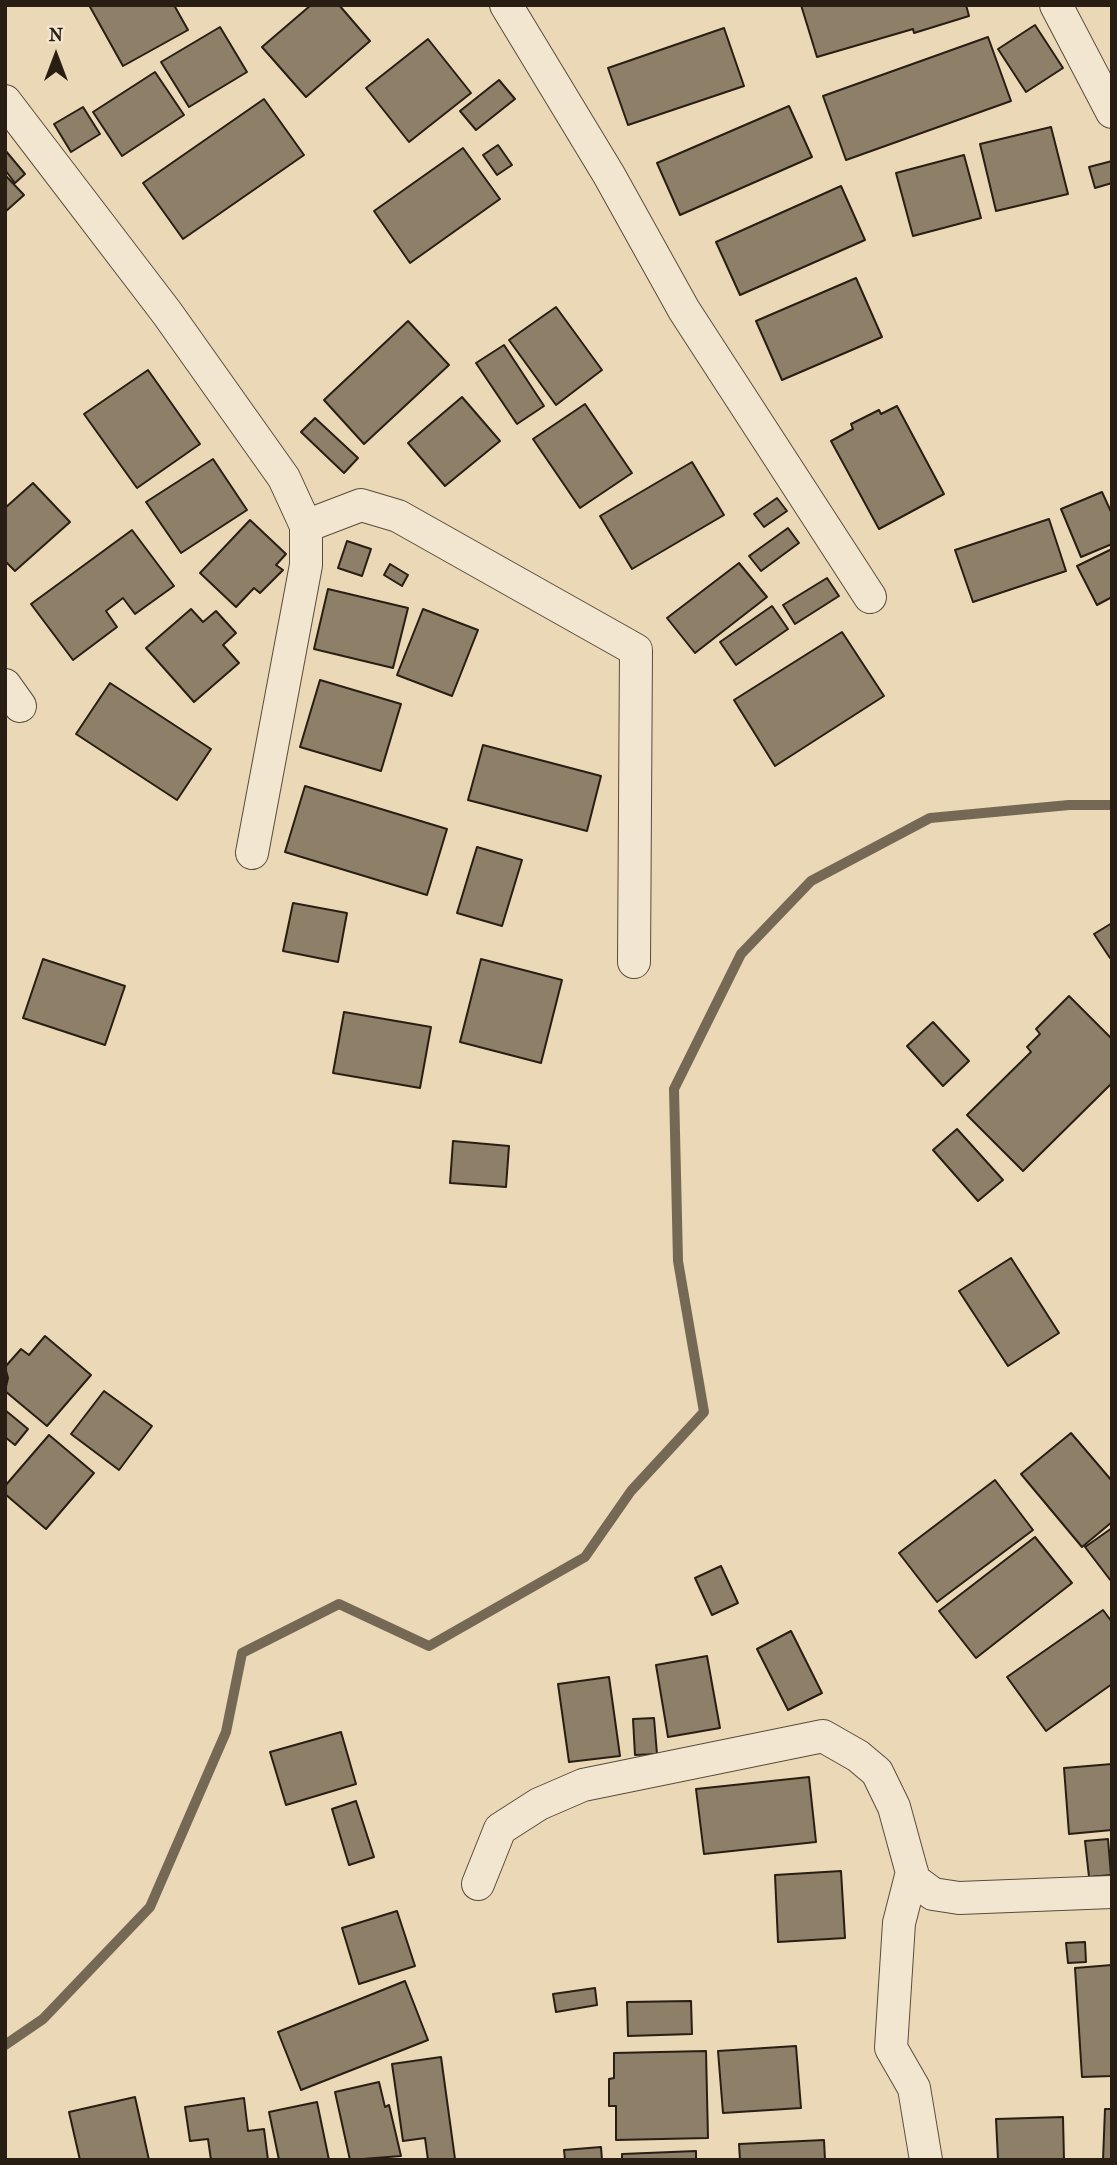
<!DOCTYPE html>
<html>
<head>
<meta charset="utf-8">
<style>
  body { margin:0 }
  #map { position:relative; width:1117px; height:2165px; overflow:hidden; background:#ebd8b7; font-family:"IM FELL French Canon",serif }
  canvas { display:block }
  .frame { position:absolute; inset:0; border:7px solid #281e13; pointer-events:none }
  .north { position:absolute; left:21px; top:21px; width:70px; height:70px; -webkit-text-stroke:5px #f2e6d0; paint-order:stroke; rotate:0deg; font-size:19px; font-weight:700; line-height:28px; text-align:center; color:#281e13 }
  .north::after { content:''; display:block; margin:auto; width:24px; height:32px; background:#281e13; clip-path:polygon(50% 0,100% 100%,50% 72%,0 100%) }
</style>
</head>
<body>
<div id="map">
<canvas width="1117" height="2165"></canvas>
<div class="frame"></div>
<div class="north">N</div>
</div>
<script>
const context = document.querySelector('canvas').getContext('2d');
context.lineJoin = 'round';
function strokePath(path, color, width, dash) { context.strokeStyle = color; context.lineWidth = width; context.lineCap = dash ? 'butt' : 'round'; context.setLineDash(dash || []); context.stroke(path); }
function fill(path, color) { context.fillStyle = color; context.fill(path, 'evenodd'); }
strokePath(new Path2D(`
  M5,2045L43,2019L150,1907L226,1732L242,1653L339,1604L429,1646L585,1557L631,1491L704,1412L678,1261L674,1089L741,954L811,881L930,818L1069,805H1112`), '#756854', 10);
const building = new Path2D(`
  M89,5H174L188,30L123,66Z
  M311,5H339L370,41L306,97L262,47Z
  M801,5H966L969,16L914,33L913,29L817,57Z
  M1035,25L1063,68L1026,92L998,49Z
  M220,27L247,72L189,107L161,62Z
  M724,28L744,86L628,125L608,68Z
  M988,37L1011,101L846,160L823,96Z
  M428,39L471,93L409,142L366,88Z
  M155,72L184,115L122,156L93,112Z
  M499,80L515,99L476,130L460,111Z
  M264,99L304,155L183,239L143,183Z
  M789,106L812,157L680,215L657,163Z
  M83,107L100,134L71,152L54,124Z
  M1051,127L1068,194L996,211L980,144Z
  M498,145L512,165L497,175L483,155Z
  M463,148L500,199L410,263L374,211Z
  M5,150L25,174L15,183L5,170Z
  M964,155L981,218L913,236L896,173Z
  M1112,161V183L1095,188L1089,167Z
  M5,175L24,195L5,212Z
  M841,186L865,240L740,295L716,242Z
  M856,278L882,337L782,380L756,321Z
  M556,307L602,370L556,405L509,340Z
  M408,321L449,365L364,444L324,400Z
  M504,345L544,406L517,424L476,363Z
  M148,370L200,444L137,488L84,414Z
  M462,397L500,441L445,486L408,443Z
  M585,404L632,473L580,508L533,439Z
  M897,406L944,494L879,529L831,441L853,429L851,424L879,410L881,414Z
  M315,418L358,458L344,473L301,432Z
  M213,459L247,510L181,553L146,502Z
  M692,462L724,515L632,569L600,516Z
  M33,483L70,522L15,571L5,561V508Z
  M1102,492L1112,514V544L1081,557L1061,509Z
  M777,498L787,511L764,527L754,514Z
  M1049,519L1066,571L973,602L955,550Z
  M250,520L286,554L276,565L283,570L260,593L254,588L236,607L200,573Z
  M788,528L799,543L761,571L749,556Z
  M132,530L174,586L135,614L123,598L106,611L117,627L73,660L31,604Z
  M347,541L371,549L362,576L338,568Z
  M1112,549V597L1097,605L1077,566Z
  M739,563L767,597L695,653L667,618Z
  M390,564L408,575L402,586L384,575Z
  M827,578L839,596L795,624L783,605Z
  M328,589L408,608L393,668L314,649Z
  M772,606L788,629L736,665L720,642Z
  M191,609L203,622L216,611L236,633L223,645L239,663L194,702L146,648Z
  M423,609L478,630L452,696L397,675Z
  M842,632L884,696L775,766L734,700Z
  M320,680L401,704L381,771L300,747Z
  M110,683L211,749L177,800L76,734Z
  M483,745L601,776L587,831L468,800Z
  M305,786L447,829L427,895L285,852Z
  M477,847L522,860L502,926L457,913Z
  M293,903L347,913L338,962L283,951Z
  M1112,923V957L1110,958L1094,934Z
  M43,959L125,986L105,1045L23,1018Z
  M481,959L562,980L541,1063L460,1042Z
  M1069,996L1112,1039V1083L1023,1171L967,1115L1031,1052L1027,1047L1040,1034L1036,1029Z
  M344,1012L431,1027L420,1088L333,1073Z
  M933,1022L969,1061L943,1086L907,1046Z
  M957,1129L1003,1180L978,1201L933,1150Z
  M453,1141L509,1146L506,1187L450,1183Z
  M1011,1258L1059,1333L1008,1366L959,1291Z
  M45,1336L91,1375L47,1426L5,1391L8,1378L5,1367L21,1349L29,1355Z
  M104,1391L152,1426L119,1470L71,1434Z
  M5,1410L28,1429L15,1445L5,1437Z
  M1071,1433L1112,1481V1522L1082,1547L1021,1474Z
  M49,1435L94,1473L46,1529L5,1494V1486Z
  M995,1480L1033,1530L937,1602L899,1553Z
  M1112,1528V1581H1111L1085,1547Z
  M1035,1537L1072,1583L976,1658L939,1611Z
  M721,1566L738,1603L712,1615L695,1578Z
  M1103,1610L1112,1622V1684L1046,1731L1007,1677Z
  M791,1631L822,1693L788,1710L757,1649Z
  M707,1656L720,1728L668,1737L656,1665Z
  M609,1677L620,1756L569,1762L558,1684Z
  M654,1718L657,1754L635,1755L633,1719Z
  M341,1732L356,1784L286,1805L270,1752Z
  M1112,1764V1830L1069,1834L1064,1768Z
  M809,1777L816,1842L704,1854L696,1789Z
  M356,1801L374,1857L349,1865L332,1809Z
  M1108,1839L1111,1875L1089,1877L1085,1841Z
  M841,1871L845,1938L778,1942L775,1875Z
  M397,1911L415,1966L359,1984L342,1928Z
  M1085,1942L1086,1962L1068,1963L1066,1943Z
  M1112,1965V2076L1082,2077L1075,1968Z
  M405,1981L428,2040L301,2090L278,2032Z
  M595,1988L597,2005L556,2012L553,1994Z
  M691,2001L692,2034L628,2036L627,2002Z
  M796,2046L801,2108L723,2113L718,2051Z
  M706,2051L708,2138L616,2140V2106H609V2079L614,2078V2053Z
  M441,2057L455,2159L428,2160L425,2138L403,2141L392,2064Z
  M379,2082L385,2107L389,2105L401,2156L350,2160L335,2092Z
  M135,2097L149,2160H80L69,2112Z
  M244,2098L248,2131L264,2129L268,2160H211L208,2139L190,2141L185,2107Z
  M317,2102L329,2160H279L269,2112Z
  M1105,2109H1112V2160H1103Z
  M1063,2117L1064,2160H998L996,2119Z
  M824,2140L825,2160H740L739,2144Z
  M601,2147L602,2160H565L564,2150Z
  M696,2151V2160H622V2154Z`);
fill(building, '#8d7f68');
strokePath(building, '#281e13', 2);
const street = new Path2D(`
  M506,5L609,175L684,310L870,597
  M1056,5L1112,112
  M5,101L167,313L284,478L306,526V565L252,853
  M306,526L361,505L398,516L636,650L634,962
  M5,685L20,706
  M912,1872L899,1923L891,2048L914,2088L926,2160
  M478,1884L500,1829L539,1804L583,1785L823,1736L858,1756L877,1772L894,1807L914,1880L933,1894L959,1898L1112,1892`);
strokePath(street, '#594c3c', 34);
strokePath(street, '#f2e6d0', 32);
</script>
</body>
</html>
